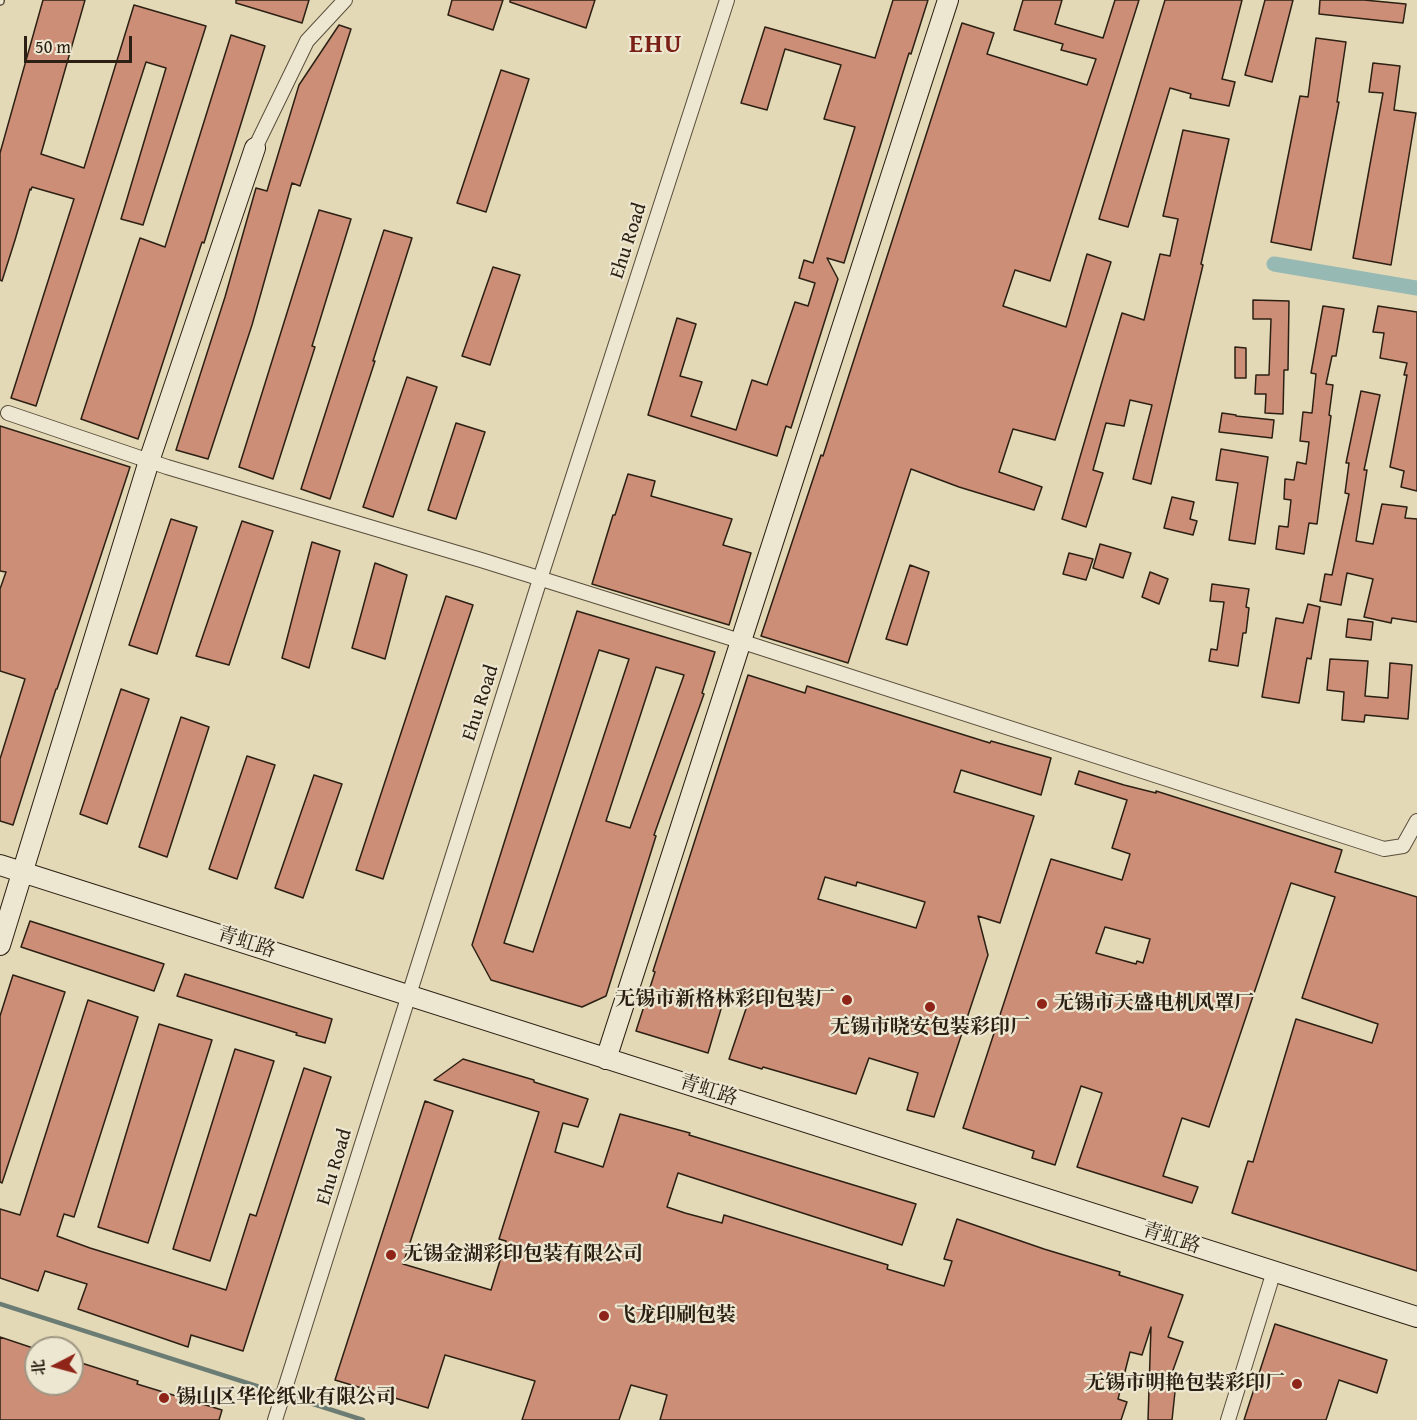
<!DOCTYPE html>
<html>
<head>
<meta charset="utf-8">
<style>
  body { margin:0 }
  #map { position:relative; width:1417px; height:1420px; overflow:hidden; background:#e4d9b6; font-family:"Gentium Book Plus","Noto Serif SC",serif }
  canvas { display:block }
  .north { position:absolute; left:24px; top:1336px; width:60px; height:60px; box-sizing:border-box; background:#ede6d0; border:2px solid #9f9784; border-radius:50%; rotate:264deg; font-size:16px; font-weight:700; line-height:24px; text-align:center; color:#2b2013 }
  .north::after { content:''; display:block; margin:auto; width:21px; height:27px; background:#8f2418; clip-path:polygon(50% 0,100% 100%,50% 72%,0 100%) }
  .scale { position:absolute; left:24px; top:36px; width:108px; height:27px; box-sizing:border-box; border:3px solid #2b2013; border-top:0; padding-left:8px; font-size:18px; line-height:21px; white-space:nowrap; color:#2b2013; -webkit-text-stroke:4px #ede6d0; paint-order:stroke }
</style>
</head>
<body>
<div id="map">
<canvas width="1417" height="1420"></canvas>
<div class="north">北</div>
<div class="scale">50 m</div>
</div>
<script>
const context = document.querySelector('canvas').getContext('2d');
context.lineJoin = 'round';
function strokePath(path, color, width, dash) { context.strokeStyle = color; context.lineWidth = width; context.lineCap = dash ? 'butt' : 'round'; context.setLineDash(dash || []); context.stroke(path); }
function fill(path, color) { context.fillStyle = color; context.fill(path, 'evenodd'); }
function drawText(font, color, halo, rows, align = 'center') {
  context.font = font + ' "Gentium Book Plus","Noto Serif SC",serif'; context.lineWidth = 4.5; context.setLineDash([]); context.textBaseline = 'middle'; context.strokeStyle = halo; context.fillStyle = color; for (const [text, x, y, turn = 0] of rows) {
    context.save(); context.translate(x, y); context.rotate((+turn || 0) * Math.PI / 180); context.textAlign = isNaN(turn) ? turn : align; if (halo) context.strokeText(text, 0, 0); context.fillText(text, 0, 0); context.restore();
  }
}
strokePath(new Path2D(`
  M0,1304L363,1420`), '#6b7c74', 4.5);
strokePath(new Path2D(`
  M1274,264L1417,288`), '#96b9b4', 15);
const building = new Path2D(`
  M43,0H85L41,154L84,168L134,5L206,26L143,225L121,219L166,68L146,62L36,406L11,398L74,199L32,187L31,190L30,189L15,240L2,281L0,280V153Z
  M236,0H309L302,23L236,3Z
  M452,0H503L493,30L448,15Z
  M510,0H595L586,28L510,2Z
  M893,0H928L911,54L909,53L844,263L827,258L838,279L791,428L786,426L777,456L648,415L677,318L696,324L680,376L702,382L691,416L736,430L752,380L767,385L795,302L808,306L815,283L799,278L804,260L813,263L855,127L824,119L841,65L785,49L767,110L741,103L765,27L875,58Z
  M1023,0H1062L1055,24L1103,38L1115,0H1139L1050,281L1015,270L1003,306L1066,327L1087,254L1111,262L1055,440L1013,429L999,472L1042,487L1034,510L959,487L911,469L848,663L761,636L821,455L823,456L962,23L994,33L987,54L1087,85L1096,59L1061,50L1063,44L1014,30Z
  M1165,0H1242L1222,79L1235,82L1229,106L1190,98L1191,94L1170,88L1128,227L1099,219Z
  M1265,0H1293L1272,82L1245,75Z
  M1320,0H1364L1406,4L1403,23L1319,14Z
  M339,25L351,29L300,186L292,183L252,325L208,459L176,450L225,297L256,188L267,191L299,85Z
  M231,35L265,46L204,243L202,242L138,439L81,419L140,238L165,247Z
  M1316,38L1346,42L1337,102H1339L1311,250L1271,242L1300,96L1308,97Z
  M1373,63L1400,66L1394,110L1416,113L1391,265L1353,258L1383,93L1369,92Z
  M501,70L529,79L486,212L457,203Z
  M1183,130L1229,139L1201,264L1203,265L1151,484L1133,479L1152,405L1130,400L1124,426L1106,423L1093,470L1103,473L1086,527L1062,519L1122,313L1144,320L1160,254L1170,256L1178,219L1163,216Z
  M319,210L351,219L312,346L315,347L273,479L239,467Z
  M384,230L412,238L373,361H375L330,499L301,489Z
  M493,267L520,275L490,365L462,356Z
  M1253,300L1289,301L1288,370H1284L1283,414L1265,413L1266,394H1255L1256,375H1269L1271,319H1253Z
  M1323,306L1344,309L1336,356H1332L1326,384L1333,385L1329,415L1331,416L1317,524L1309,523L1304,554L1276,549L1279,526L1288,527L1291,500L1284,499L1285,479L1294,480L1297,462L1306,464L1309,442L1300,441L1303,412L1312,413L1316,374L1311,373Z
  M1378,306L1417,312V491L1401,487L1404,471L1390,467L1407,375H1404L1407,363L1380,358L1384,333L1373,332Z
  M1235,347L1246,348V378H1235Z
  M407,377L437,387L393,517L363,507Z
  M1361,391L1380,395L1364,470H1367L1356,541L1373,544L1382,504L1407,507L1405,518L1417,519V622L1392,618L1391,623L1364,617L1373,579L1347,573L1341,605L1320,601L1325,574L1332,575L1349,494L1345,493L1349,463H1346Z
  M1222,413L1236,415V416L1274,420L1272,438L1219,432Z
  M456,423L485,432L456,519L428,510Z
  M0,426L130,467L57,689H56L13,825L0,821V759L25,679L0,671V589L6,572L0,571Z
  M1221,449L1268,457L1255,544L1229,540L1238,483L1216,480Z
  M628,474L655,481L651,496L732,519L723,545L751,553L729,625L592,584L613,515H615Z
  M1172,497L1194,502L1190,519L1197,521L1193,535L1164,528Z
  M171,519L197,527L157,654L129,645Z
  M242,521L273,531L229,665L196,656Z
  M312,542L340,551L309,668L282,658Z
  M1100,544L1131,553L1123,578L1093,568Z
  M1069,553L1093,559L1086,580L1063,574Z
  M375,563L407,575L385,659L352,648Z
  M910,565L929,572L907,645L886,639Z
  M1150,572L1168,579L1159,604L1142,597Z
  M1212,584L1249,589L1246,607L1249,608L1246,633H1243L1238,666L1209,661L1211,649L1217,650L1224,602L1210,601Z
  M446,596L473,605L383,879L356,870Z
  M1308,604L1320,607L1311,659L1307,658L1299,703L1262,697L1276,618L1303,623Z
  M577,611L715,652L702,693L704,694L654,835L656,836L606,996L582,1007L491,980L472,945ZM599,650L629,659L533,952L504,943ZM656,667L684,675L630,828L606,821Z
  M1348,619L1373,622L1371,640L1346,637Z
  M1330,659L1368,661L1365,696L1388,698L1390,663L1412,665L1408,719L1365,715L1364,722L1342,720L1344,692L1327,690Z
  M748,675L805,693L807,686L990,743L991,741L1051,758L1041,795L961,770L954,792L1034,816L1000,923L978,916L988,955L934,1117L907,1110L918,1073L869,1058L856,1094L763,1067L762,1069L729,1059L749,1000L726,992L708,1053L636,1031L655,972L653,971ZM825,877L856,886L857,882L925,902L916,928L818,899Z
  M121,689L149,699L107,824L80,814Z
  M181,717L209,727L167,857L139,847Z
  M247,756L275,765L237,879L209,869Z
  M1079,771L1124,785L1156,793V791L1342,850L1335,872L1417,897V1271L1232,1213L1248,1161L1253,1162L1296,1019L1372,1043L1378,1024L1302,998L1335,897L1291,883L1209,1127L1182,1118L1163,1176L1198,1187L1192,1203L1077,1167L1102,1093L1081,1086L1055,1165L1032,1158L1034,1151L963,1128L1051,859L1122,880L1130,854L1112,848L1127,800L1075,784ZM1105,927L1150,939L1143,963L1137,961L1136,964L1096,953Z
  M314,775L342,784L303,898L275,888Z
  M30,921L164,964L154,991L21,947Z
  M185,974L332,1019L325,1043L296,1035L297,1033L177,996Z
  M13,975L65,992L2,1183L0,1182V1016Z
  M88,1000L138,1017L74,1217L64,1214L57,1236L90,1248L226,1290L250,1214L256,1216L304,1068L331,1077L243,1351L191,1335L188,1347L78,1309L87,1284L45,1271L38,1291L0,1278V1209L20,1215Z
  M159,1024L212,1040L148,1243L98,1227Z
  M235,1049L274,1061L210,1261L173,1249Z
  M463,1059L534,1080V1082L588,1099L578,1127L563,1123L555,1152L603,1167L620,1114L690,1133L689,1135L916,1204L902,1245L678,1173L667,1207L685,1213L722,1223L724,1215L888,1265L887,1269L944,1286L952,1261L944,1259L957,1219L1044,1249L1120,1272L1119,1275L1183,1295L1168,1337L1183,1342L1172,1373H1177L1172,1420H1148L1151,1327L1142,1355L1130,1352L1118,1399L1127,1402L1121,1420H660L667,1395L631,1385L619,1420H522L535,1381L445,1355L428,1408L335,1380L425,1101L453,1111L403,1264L491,1290L506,1241L499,1239L539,1112L434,1080Z
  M1275,1324L1387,1360L1377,1393L1339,1380L1326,1420H1244Z
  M0,1337L36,1349V1384H72V1360L138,1381L137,1384L222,1410L219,1420H0Z`);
fill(building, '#cd8e77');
strokePath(building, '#2b2013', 1.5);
const lane = new Path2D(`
  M0,1V0`);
const street = new Path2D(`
  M255,148L307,41L345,0
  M8,413L167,467L481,560L740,641L1384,849L1403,846L1417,821
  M275,1420L540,579L727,0
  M1228,1420L1274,1271`);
const secondary = new Path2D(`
  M0,865L1417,1317
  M0,945L149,461L255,148
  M606,1059L948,0`);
strokePath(lane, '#594e3c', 10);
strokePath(street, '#594e3c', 16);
strokePath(secondary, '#2b2013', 22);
strokePath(lane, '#ede6d0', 7);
strokePath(street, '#ede6d0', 14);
strokePath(secondary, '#ede6d0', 20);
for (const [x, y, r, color] of [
  [847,1000,6,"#8f2418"],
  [1042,1004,6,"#8f2418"],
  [930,1007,6,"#8f2418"],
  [391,1255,6,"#8f2418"],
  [604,1316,6,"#8f2418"],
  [1297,1384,6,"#8f2418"],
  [164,1398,6,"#8f2418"]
]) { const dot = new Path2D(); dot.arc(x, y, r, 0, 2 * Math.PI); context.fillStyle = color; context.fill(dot); strokePath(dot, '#ede6d0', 2); }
drawText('20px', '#2b2013', '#ede6d0', [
  ["Ehu Road",629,241,-72],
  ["Ehu Road",481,703,-72],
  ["青虹路",246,943,18],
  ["青虹路",708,1091,18],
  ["Ehu Road",335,1167,-73],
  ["青虹路",1171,1239,18]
]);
drawText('bold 20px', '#2b2013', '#ede6d0', [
  ["无锡市新格林彩印包装厂",835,1000,"right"],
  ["无锡市天盛电机风罩厂",1054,1004],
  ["无锡市晓安包装彩印厂",930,1028,"center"],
  ["无锡金湖彩印包装有限公司",403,1255],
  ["飞龙印刷包装",616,1316],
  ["无锡市明艳包装彩印厂",1285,1384,"right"],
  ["锡山区华伦纸业有限公司",176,1398]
], 'left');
context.letterSpacing = '1.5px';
drawText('bold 26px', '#7a1f14', '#ede6d0', [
  ["EHU",656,45]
]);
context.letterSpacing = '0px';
</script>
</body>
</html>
